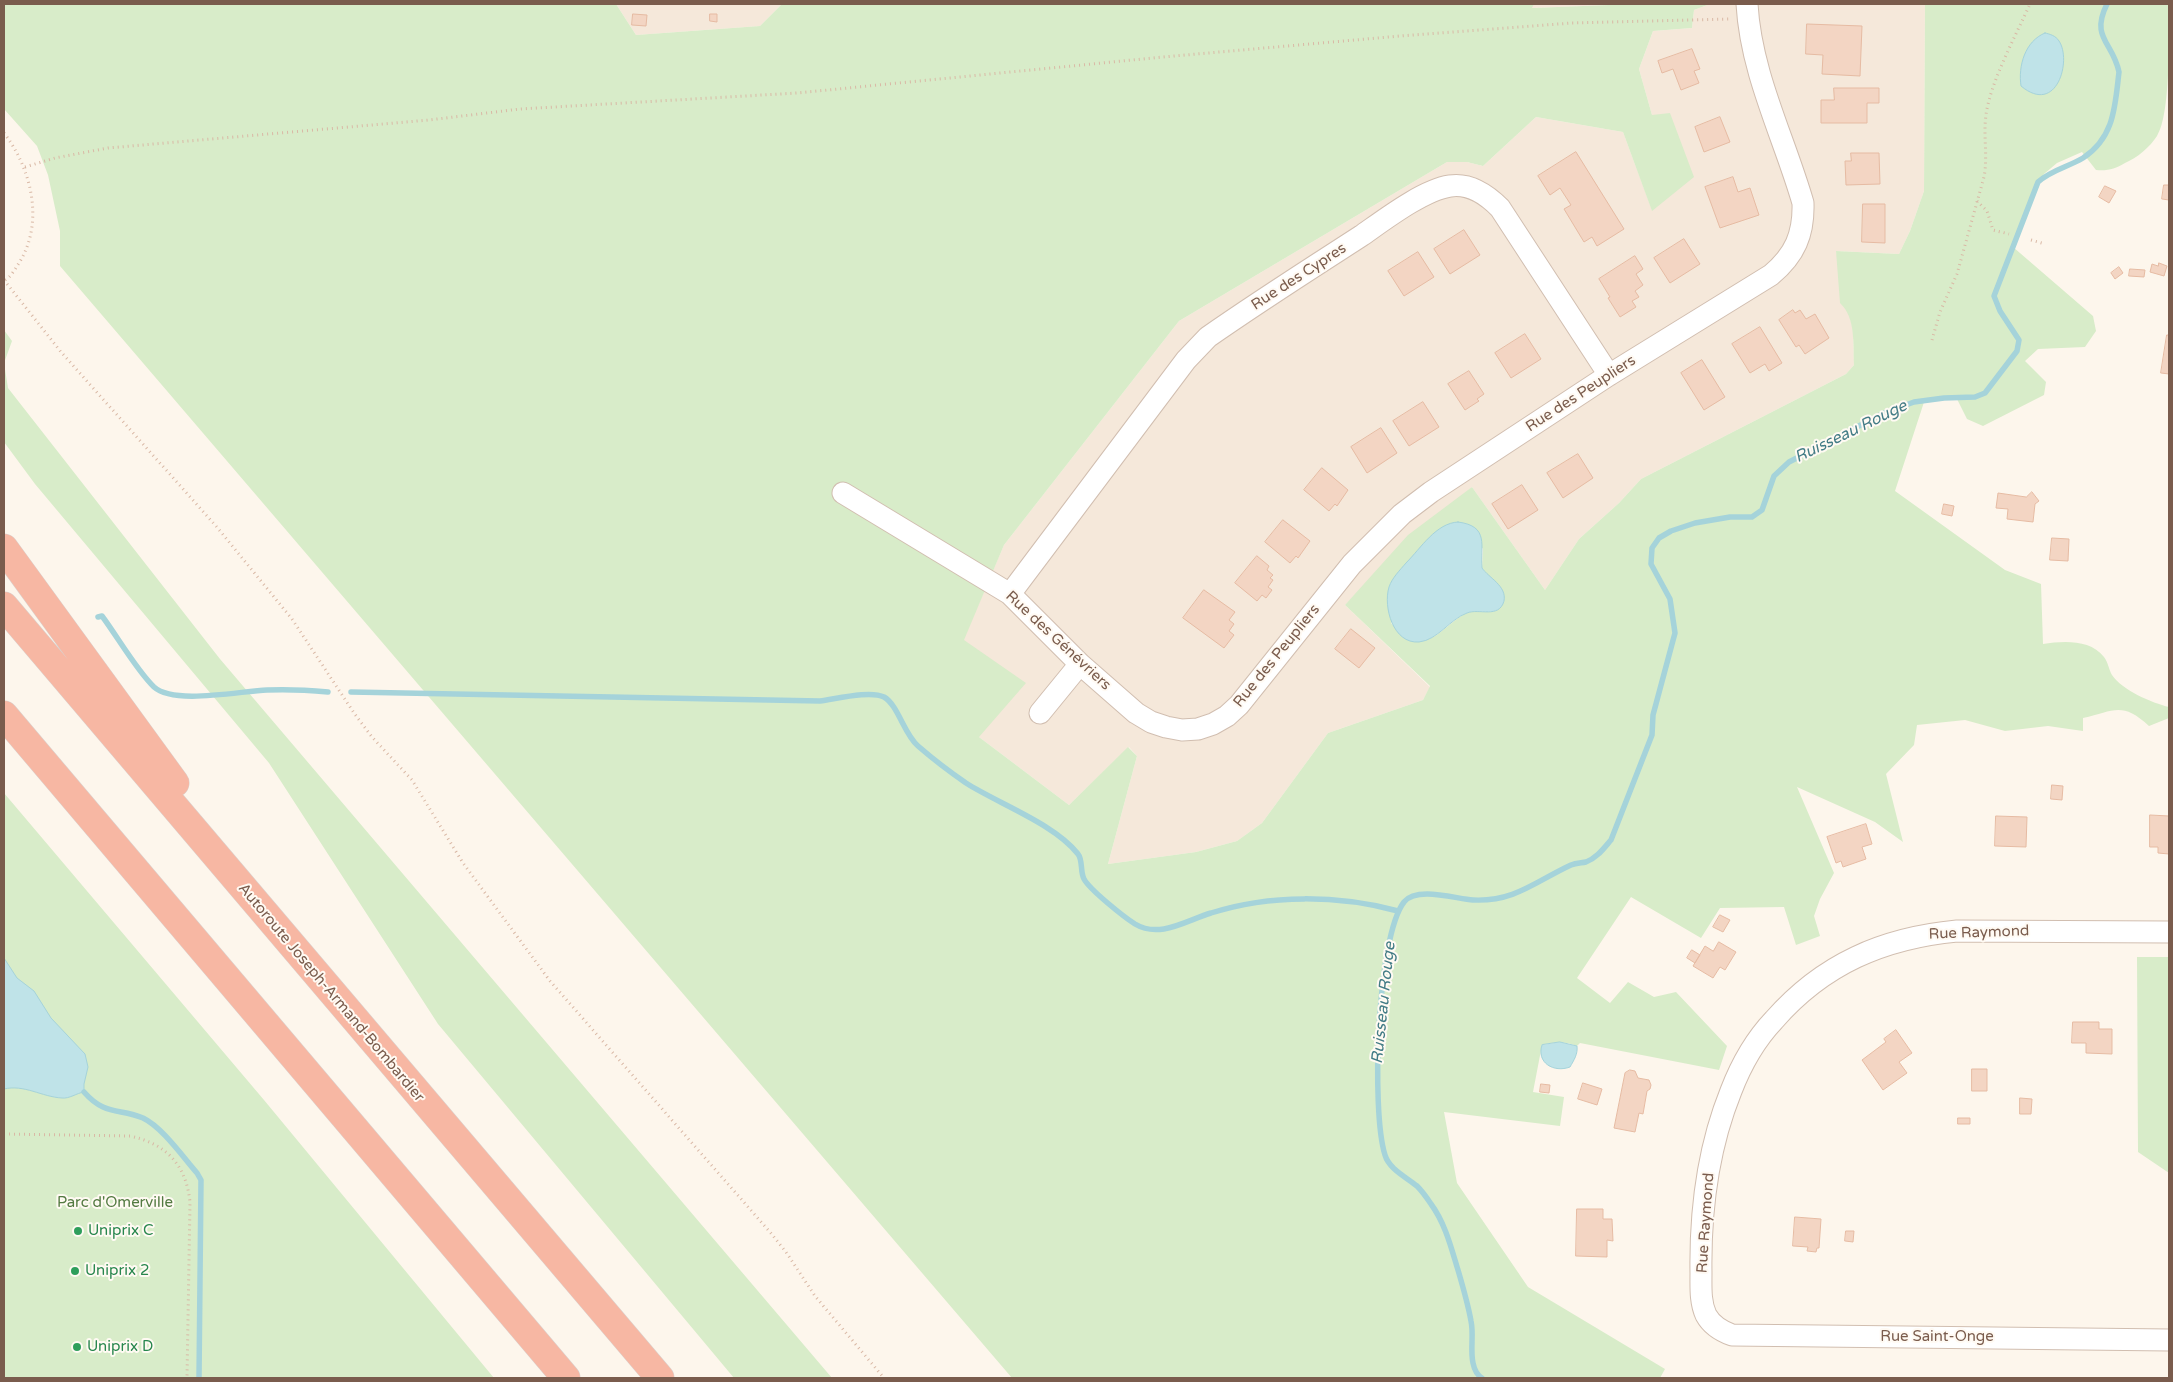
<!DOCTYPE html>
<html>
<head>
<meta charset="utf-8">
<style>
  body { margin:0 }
  #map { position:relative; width:2173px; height:1382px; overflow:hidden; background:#fdf6ec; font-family:"Varela Round",sans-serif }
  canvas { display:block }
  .frame { position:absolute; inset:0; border:5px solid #7a5c4d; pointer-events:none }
</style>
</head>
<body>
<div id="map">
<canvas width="2173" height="1382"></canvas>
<div class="frame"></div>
</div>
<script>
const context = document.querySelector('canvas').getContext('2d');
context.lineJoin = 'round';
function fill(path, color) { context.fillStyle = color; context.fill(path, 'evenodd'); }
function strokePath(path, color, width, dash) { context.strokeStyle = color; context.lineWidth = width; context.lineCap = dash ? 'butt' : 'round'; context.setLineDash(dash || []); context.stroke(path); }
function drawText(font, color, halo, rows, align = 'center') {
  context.font = font + ' "Varela Round",sans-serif'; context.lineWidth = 4; context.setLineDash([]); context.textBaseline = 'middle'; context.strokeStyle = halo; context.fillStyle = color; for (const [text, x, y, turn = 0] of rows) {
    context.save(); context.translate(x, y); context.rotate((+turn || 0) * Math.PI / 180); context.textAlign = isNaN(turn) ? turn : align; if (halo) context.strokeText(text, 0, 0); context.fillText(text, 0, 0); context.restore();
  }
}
fill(new Path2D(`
  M616,4H782L760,26L636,35Z
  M1534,4H1634L1531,8Z
  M1710,4H1925L1924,191L1910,231L1899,254L1836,251L1853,331L1854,365L1846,374L1641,479L1619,503L1579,539L1545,590L1472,487L1345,605L1430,687L1423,700L1328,733L1262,823L1237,841L1196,852L1108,864L1137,756L1129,747L1069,805L979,737L963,640L1004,545L1179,321L1447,162H1467L1483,166L1536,117L1623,132L1652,210V115L1639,69L1653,31L1692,28L1694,10Z`), '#f5e8da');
fill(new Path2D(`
  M4,4H616L636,35L760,26L782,4H1534L1532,8L1634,4H1710L1694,10L1692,28L1653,31L1639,69L1652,115L1670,113L1694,177L1652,211L1623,132L1536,117L1483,166L1467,162H1447L1179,321L1004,545L964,640L1026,683L979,737L1069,805L1128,747L1137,756L1108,864L1196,852L1237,841L1262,823L1328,733L1423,700L1430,686L1345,605L1408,535L1472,487L1545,590L1579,539L1619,503L1641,479L1846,374L1854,365C1853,344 1856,318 1840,303L1836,251L1899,254L1910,231L1924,191L1925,4H2169C2169,32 2171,115 2157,136C2150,147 2137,158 2125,163C2115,169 2108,171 2096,170L2082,152L2057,163L2044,174L2013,247L2093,316L2096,331L2085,347L2038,349L2025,361L2046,382L2044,395L1983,426L1967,419L1956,397L1925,399L1895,491L2005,570L2041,584L2043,644C2063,641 2090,639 2104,657C2108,662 2109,670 2112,675C2122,690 2152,703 2169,707V718L2149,726C2122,701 2114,711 2083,718V731L2048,726L2005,731L1965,720L1917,725L1914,745L1886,774L1903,842L1875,822L1797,787L1834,873L1820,899L1814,916L1820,936L1796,945L1784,907L1720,908L1701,938L1631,897L1577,978L1610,1003L1628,982L1654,997L1676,992L1727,1046L1719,1070L1580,1043L1577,1046C1565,1041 1554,1042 1542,1045L1533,1092L1564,1097L1560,1126L1444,1112L1457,1183L1528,1287L1665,1369L1660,1378H1012L60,266V231L48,175L37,146L4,109ZM1483,548L1482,568L1504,601C1493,621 1482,606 1466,613C1456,618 1438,636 1431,638C1424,641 1412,638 1404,637L1391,623Z
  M4,330L12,341L4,363L8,388L220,659L832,1378H734L438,1024L269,763L35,484L4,442Z
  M4,793L264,1100L494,1378H4Z
  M2137,957H2169V1173L2138,1152Z`), '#d8ecc9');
const water = new Path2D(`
  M2045,33C2050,34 2056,36 2059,41C2072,60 2057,116 2021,86C2018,66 2025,41 2045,33Z
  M1458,522C1490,526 1480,546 1482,568C1489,578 1507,586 1504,601C1499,619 1479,608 1467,613C1450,619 1438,640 1419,642C1393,644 1383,607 1389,587C1392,578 1400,570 1406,563C1421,548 1436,523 1458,522Z
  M4,958L17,978L34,991L51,1018L85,1054L88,1067L84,1084V1092C77,1093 69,1099 62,1098C42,1097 24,1084 4,1089Z
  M1560,1042L1577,1046C1578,1054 1574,1060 1570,1067C1554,1073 1536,1063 1542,1045Z`);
fill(water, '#bfe3e8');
strokePath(water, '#a5d3da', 1);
strokePath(new Path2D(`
  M98,617L102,616C117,636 137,671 154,687C174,705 240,691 267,690C287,689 307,690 328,692
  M351,692L820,701C836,699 870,690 884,697C898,705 904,734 918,746C933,759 950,772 966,783C997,803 1055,824 1078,854C1083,860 1080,872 1084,879C1090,890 1124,917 1135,924C1160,939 1187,920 1211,913C1270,894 1338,895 1398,911
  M84,1092C105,1116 119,1108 143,1118C162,1127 183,1157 197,1173L201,1180L199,1378
  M1482,1378C1477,1375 1474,1368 1473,1363C1470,1349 1474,1335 1471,1321C1468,1304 1463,1287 1458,1270C1451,1247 1445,1223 1431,1204C1427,1198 1422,1191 1417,1186C1406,1177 1389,1169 1385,1155C1371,1111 1377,937 1404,902C1417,886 1456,899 1473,900C1515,902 1536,881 1571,865C1576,863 1581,863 1586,862C1597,858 1604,848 1611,840L1652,735L1653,715L1675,633L1670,599L1651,564L1652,548L1659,538L1671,531L1695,523L1730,517H1752L1762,510L1774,476L1789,462L1884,413L1914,402L1944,398L1975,397L1985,393L2017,351L2019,340L2000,311L1994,296L2038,182C2051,170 2068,167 2083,158C2115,137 2115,105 2119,72C2113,42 2090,38 2107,4`), '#a5d3da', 5.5);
const building = new Path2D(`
  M633,14L647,15L646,26L632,25Z
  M710,14H717V22L710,21Z
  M1807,24L1862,26L1860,76L1822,74L1823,55L1806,54Z
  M1692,49L1700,69L1694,71L1699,83L1681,90L1673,69L1662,73L1658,61Z
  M1834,88H1879V103H1867V123H1821V100H1834Z
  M1720,117L1730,142L1704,152L1695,127Z
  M1576,152L1624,229L1597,246L1592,237L1584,242L1564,209L1571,205L1560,188L1550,195L1538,176Z
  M1851,153H1879L1880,184L1846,185L1845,161H1851Z
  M1733,177L1738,192L1750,188L1759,215L1720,228L1705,187Z
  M2164,185H2169V200L2162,199Z
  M2105,186L2116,191L2109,203L2099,197Z
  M1863,204H1885V243L1862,242Z
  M1464,230L1480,255L1450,274L1434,249Z
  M1684,239L1700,264L1670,283L1654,258Z
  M1418,252L1434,277L1404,296L1388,271Z
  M1635,256L1643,269L1636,274L1643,285L1635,291L1639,297L1632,301L1636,307L1620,317L1608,298L1610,297L1599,279Z
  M2159,263L2167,266L2164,276L2150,272L2152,264L2158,266Z
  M2119,267L2123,273L2115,279L2111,273Z
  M2130,269L2145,270L2144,277L2129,276Z
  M1793,310L1795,313L1800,310L1806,319L1815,314L1829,338L1805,354L1799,345L1796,347L1779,320Z
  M1760,327L1782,363L1769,371L1765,364L1750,373L1732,344Z
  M1525,334L1541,359L1511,378L1495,353Z
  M2167,335H2169V374L2161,373Z
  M1702,360L1725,397L1704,410L1681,373Z
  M1469,371L1484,394L1477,399L1479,401L1465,410L1448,384Z
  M1423,402L1439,427L1409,446L1393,421Z
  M1381,428L1397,453L1367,473L1351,447Z
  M1578,454L1593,478L1563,498L1547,473Z
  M1322,468L1348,490L1337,506L1335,504L1329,511L1304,490Z
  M1522,485L1538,510L1508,529L1492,504Z
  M2032,492L2039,501L2035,504L2033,522L2007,519L2008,509L1996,508L1998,493L2026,497Z
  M1944,504L1954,506L1952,516L1942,514Z
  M1283,520L1310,541L1298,558L1296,556L1290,563L1265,542Z
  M2052,538L2069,539L2068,561L2050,560Z
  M1257,556L1269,566L1267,570L1273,575L1270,578L1273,580L1268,587L1272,590L1266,598L1262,595L1257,601L1235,583Z
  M1204,590L1235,612L1229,620L1234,624L1229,631L1234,635L1224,648L1183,618Z
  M1351,629L1375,648L1359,668L1335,649Z
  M2052,785L2063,786L2062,800L2051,799Z
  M2150,815L2169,816V854L2158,853V847H2150Z
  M1996,816L2027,817L2026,847L1995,846Z
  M1866,824L1872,844L1862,847L1866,859L1843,867L1841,861L1836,863L1827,837Z
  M1720,915L1730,920L1723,932L1713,927Z
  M1719,942L1736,952L1725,970L1720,967L1713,978L1693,966L1705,946L1713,951Z
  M1692,950L1700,955L1695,963L1687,958Z
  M2073,1022H2099V1029H2112V1054L2086,1053V1043H2072Z
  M1896,1030L1912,1053L1899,1062L1907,1073L1883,1090L1862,1060L1886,1042L1884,1039Z
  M1972,1069H1987V1091H1972Z
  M1630,1070L1635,1071L1638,1078L1649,1080L1651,1085L1650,1089L1647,1091L1643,1114L1639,1113L1635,1132L1614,1128L1625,1073Z
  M1583,1083L1602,1089L1597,1105L1578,1099Z
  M1541,1084L1550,1085L1549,1093L1540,1092Z
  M2020,1098L2032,1099L2031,1114H2020Z
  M1958,1118H1970V1124H1958Z
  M1577,1209H1603V1219H1612L1613,1241L1607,1240V1257L1576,1256Z
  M1795,1217L1821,1219L1819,1248H1817L1816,1252L1807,1251L1808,1247L1793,1246Z
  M1846,1231H1854L1853,1242L1845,1241Z`);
fill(building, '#f3d5c3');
strokePath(building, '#e6bba3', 1);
const minor = new Path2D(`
  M843,493L1010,594L1080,664L1136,713L1151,722L1166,727L1182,730L1198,729L1213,724L1227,716L1239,705L1352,564L1402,514L1431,492L1609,375L1771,275C1795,255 1804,234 1803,203C1784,137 1751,74 1747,4
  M1010,594L1186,360L1208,337C1258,302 1310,269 1361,236C1384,220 1423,190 1450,186C1470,183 1486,194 1500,208L1609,375
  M1040,713L1080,664
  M2169,932L1957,931C1883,938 1823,964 1774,1020C1755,1040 1741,1065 1731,1091C1708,1148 1700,1212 1701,1273C1701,1287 1700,1302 1706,1315C1712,1326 1721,1331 1732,1335L2169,1340`);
const motorway = new Path2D(`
  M4,548L175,783
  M4,606L660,1378
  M4,715L566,1378`);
strokePath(minor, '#d1beb0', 23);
strokePath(motorway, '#dad1cd', 29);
strokePath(new Path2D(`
  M4,133C31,168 45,222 19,263C15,269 11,277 5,280
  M25,167L55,158L108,148L429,120L520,109L797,93L1163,57L1400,36L1572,23L1730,19
  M1977,201L1987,211L1993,230L2009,234
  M2031,240L2045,244
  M4,280L61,352L216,526L292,619L354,713L372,737L412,780L463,863L550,981L770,1232L786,1252L815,1296L884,1378
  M1932,340L1940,312L1957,274L1984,177C1988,156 1983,136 1986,115C1990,83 2016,35 2030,4
  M4,1134L130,1136C167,1144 186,1165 190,1202L187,1378`), '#d9b8a5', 3, [1, 4]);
strokePath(minor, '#fff', 21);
strokePath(motorway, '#f7b7a3', 28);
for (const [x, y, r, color] of [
  [78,1231,5,"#2e9e5b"],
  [75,1271,5,"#2e9e5b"],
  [77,1347,5,"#2e9e5b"]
]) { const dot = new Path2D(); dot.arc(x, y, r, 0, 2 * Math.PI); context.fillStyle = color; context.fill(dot); strokePath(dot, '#fffaf3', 2); }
drawText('15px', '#7a5c4d', '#fffaf3', [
  ["Rue des Cypres",1299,277,-33],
  ["Rue des Peupliers",1581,394,-33],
  ["Rue des Génévriers",1058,641,43],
  ["Rue des Peupliers",1277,656,-51],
  ["Rue Raymond",1979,933,-2],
  ["Autoroute Joseph-Armand-Bombardier",331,993,50],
  ["Rue Raymond",1706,1223,-86],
  ["Rue Saint-Onge",1937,1337]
]);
drawText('15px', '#537a41', '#fffaf3', [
  ["Parc d'Omerville",115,1203]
]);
drawText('15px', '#27864d', '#fffaf3', [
  ["Uniprix C",88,1231],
  ["Uniprix 2",85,1271],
  ["Uniprix D",87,1347]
], 'left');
drawText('italic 16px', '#437c86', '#fffaf3', [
  ["Ruisseau Rouge",1851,432,-26],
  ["Ruisseau Rouge",1384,1003,-84]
]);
</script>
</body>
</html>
